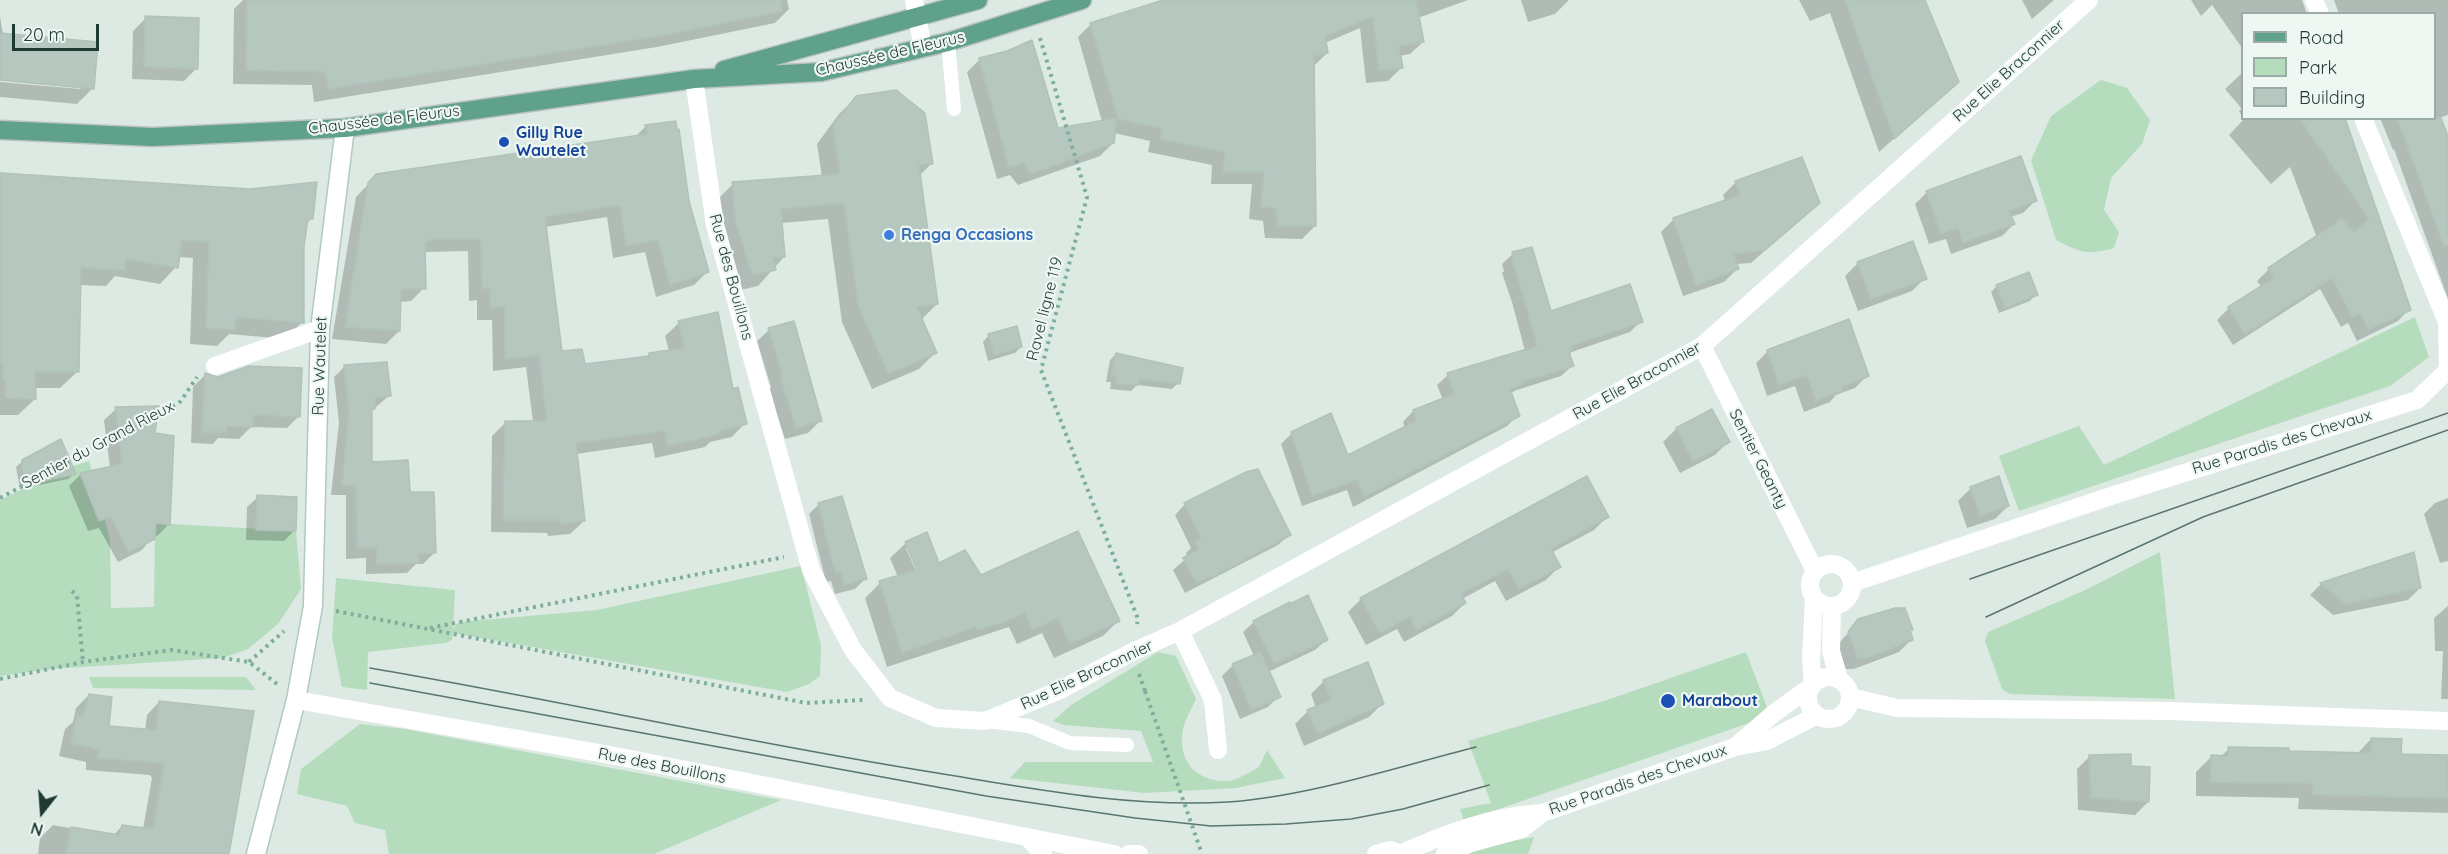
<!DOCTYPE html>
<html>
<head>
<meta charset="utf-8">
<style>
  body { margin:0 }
  #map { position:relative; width:2448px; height:854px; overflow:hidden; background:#ddeae3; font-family:Quicksand,sans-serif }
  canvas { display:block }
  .legend { position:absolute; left:2241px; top:12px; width:195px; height:108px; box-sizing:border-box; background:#eef7f2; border:2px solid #9baba5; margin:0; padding:8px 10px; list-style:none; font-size:18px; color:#1f3a31 }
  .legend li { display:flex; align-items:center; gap:12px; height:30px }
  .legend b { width:30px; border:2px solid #9baba5 }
  .north { position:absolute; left:12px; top:782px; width:60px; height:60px; -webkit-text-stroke:4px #eef7f2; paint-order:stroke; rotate:197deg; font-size:16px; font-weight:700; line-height:24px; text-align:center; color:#1f3a31 }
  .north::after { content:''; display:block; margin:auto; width:21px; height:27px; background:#1f3a31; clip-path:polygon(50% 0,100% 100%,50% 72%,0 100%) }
  .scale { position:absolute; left:12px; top:24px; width:87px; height:27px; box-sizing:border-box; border:3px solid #1f3a31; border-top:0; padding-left:8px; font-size:18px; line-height:21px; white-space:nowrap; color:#1f3a31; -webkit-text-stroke:4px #eef7f2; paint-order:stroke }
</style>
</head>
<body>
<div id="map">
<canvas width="2448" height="854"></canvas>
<ul class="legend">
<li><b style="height:8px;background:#60a18c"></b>Road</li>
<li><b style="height:16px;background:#b5dcbd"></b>Park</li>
<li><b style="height:16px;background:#b6c7bf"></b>Building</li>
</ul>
<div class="north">N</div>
<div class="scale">20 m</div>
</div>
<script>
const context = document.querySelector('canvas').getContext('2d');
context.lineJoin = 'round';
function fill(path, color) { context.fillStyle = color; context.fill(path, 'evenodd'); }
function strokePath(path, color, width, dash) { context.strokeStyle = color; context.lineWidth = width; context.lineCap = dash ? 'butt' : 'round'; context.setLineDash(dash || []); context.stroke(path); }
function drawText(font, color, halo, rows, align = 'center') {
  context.font = font + ' Quicksand,sans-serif'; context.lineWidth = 4.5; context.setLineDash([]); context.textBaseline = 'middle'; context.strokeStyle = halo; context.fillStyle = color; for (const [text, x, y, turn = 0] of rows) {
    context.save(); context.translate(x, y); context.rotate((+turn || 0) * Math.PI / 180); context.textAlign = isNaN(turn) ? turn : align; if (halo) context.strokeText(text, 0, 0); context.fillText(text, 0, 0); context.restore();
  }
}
fill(new Path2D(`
  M2101,80L2127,88L2150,120L2142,144L2111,178L2104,210L2119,232L2114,248C2087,256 2079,252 2056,240L2031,160L2051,116Z
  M2415,317L2429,357L2390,386L2019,511L1999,456L2079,426L2104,465Z
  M89,461L110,539L111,608L154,607L155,523L296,531L301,589L278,624L248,649L223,658L51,669L0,676V500L62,470Z
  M2160,552L2175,699L2010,694L2002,689L1985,641L1988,632L2083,591Z
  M801,566L821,645L820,676L809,684L787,692L453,633L452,640L446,643L368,652L367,690L342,687L332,638L336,578L455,590L453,629L459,622L597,610Z
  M1158,652L1176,656L1196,699C1192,708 1185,719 1183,729C1177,758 1194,781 1225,781C1235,782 1250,772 1259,767L1267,750L1285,778L1236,788L1144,793L1010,778L1025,762H1153L1141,731L1064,725L1053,721L1071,705Z
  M1746,652L1767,707L1758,720L1464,821L1460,809L1491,803L1468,741L1607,700Z
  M89,677H246L256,690L93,688Z
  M360,724L405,729L781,800L654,854H389L385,830L355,823L347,806L297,794L301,769Z
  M1534,837L1528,854H1457L1462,850Z`), '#b5dcbd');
fill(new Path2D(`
  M243,0H787L789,9L775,23L657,47L314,102L312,85L233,84L234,9Z
  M1165,0H1468L1418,18L1423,42L1410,54L1399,56L1401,68L1388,81L1366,83L1360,28L1325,43L1327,53L1314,66L1315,226L1302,239L1265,238L1263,221L1249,219L1252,184H1211L1212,165L1148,152L1150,141L1114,133L1113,143L1100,156L1018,185L1010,175L997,179L967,72L979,60L1057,130L1102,122L1078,37L1091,24Z
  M1521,0H1568V1L1555,14L1528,22Z
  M1799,0H1923L1958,82L1879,152L1830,13L1810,21Z
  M2022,0H2054L2032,19Z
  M2191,0H2302L2307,14H2242V48L2212,5L2201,16Z
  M2334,0H2448V115L2439,118L2448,140V299L2394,149L2393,150L2380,118H2434V14H2339Z
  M0,16L3,35L93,88L77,104L0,97V82L80,89V86L0,79Z
  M146,18L197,68L184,81L132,79L133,31Z
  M2242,73V116L2239,111L2242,109L2225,89Z
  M857,97L931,164L919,176L937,304L921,320L935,353L919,369L872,389L842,322L828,219L781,223L784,257L758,286L736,291L716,201L733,184L822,177L817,144L839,114Z
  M2342,118L2409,309L2398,321L2357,341L2348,323L2341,327L2320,289L2233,345L2217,320L2229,308L2262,288L2257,281L2269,269L2317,238L2290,167L2271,184L2229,135L2245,118Z
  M646,126L688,202L707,272L694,285L656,297L645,252L613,258L607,217L545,227L561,353L584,366L646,358L649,354L669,351L665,336L679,323L732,391L745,423L732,437L710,442L705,447L655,458L652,443L576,454L584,521L570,534L548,536L547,533L491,532L492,436L506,422H533L526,367L493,371L492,320H477V300L469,301L468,251L424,252V288L411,301L399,302V331L386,344L332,339L356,197L376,176L634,138Z
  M0,175L312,218L306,224L302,246V322L286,339L229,334L217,346L190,344L193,258L178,257L176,267L160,284L115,276L106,286L79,285L77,372L60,388H34L35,399L18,415H0Z
  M1736,182L1819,203L1751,263L1736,264L1737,269L1724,282L1683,296L1661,232L1674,219L1725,202L1723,195Z
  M1927,192L2035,201L2023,213L2010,217L2014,224L2002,236L1951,254L1946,239L1929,244L1915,204Z
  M1513,254L1550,312L1641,321L1630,332L1569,353L1572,366L1561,376L1514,391L1510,395L1518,415L1507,426L1353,507L1347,490L1302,506L1281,444L1292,433L1347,457L1405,428L1403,422L1413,411L1443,400L1437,385L1448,375L1525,351L1512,302L1502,273L1504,271L1502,264Z
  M1858,263L1925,278L1912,291L1858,311L1845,276Z
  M1997,286L2036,294L2030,301L1999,313L1991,292Z
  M769,330L820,421L808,433L785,439L769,390L771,387L757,341Z
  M989,335L1021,347L1015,353L988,361L983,342Z
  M1768,351L1867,376L1855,388L1836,395L1830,402L1804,412L1795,386L1767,396L1756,363Z
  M1116,354L1178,383L1172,389L1137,385L1131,391L1110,389L1111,382H1106L1110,360Z
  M345,366L390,395L371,411V463L408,494L434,553L423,564H416L407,573L366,574V558L346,559V495H331L339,423L334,377Z
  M205,375L299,416L287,428L251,427L239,439L218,438L213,444L191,443L193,387Z
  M116,409L153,434L169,524L157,536L154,535L142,550L118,562L99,528L88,531L69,486L81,474L110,468L104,420Z
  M1711,411L1728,442L1715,455L1680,473L1663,442L1676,429Z
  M23,461L75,473L68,479L20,489L16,467Z
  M1971,488L2008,506L1995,519L1967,528L1958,501Z
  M258,497L294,531L284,541L246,540L247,507Z
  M2448,498V561L2440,563L2424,514L2435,503Z
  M819,504L865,579L855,589L835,594L831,581L826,582L809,514Z
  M1185,504L1289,535L1278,545L1185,593L1173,570L1188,557L1186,553L1191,548L1175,515Z
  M1607,517L1594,530L1551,553L1559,567L1546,580L1506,601L1495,581L1462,599L1465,603L1452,616L1404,642L1397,629L1366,645L1348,612L1361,599Z
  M906,543L938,565L1118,621L1103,636L1054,658L1042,633L1017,644L1009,627L887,667L865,598L880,583L898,577L890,558ZM906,548H909L921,577L919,578Z
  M2413,554L2420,588L2408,600L2333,615L2310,595L2321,584Z
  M2448,606V699H2441L2443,651H2435L2434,618Z
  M1859,621L1911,629L1909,632L1911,640L1899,652L1854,669H1846L1837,645Z
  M1254,622L1326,640L1315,650L1268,672L1279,696L1268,707L1240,719L1222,676L1232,666L1254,656L1243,632Z
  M1324,681L1382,704L1369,717L1304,746L1295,724L1308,711L1316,708L1311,694Z
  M89,695L108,727L145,731L147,715L159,702L227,854H38L40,838L53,825L113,836L122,826L143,829L152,778L150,775L86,770V762L59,756L65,729L73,722L76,708Z
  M2371,739L2400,755L2448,757V813L2298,809L2299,798L2196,796V772L2211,757H2220L2229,749L2288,753L2357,754Z
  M2090,756L2130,767L2148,802L2135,815L2078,810L2077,769Z`), '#0003');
const building = new Path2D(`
  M247,0H781L782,11L672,34L328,89L326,72L246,70Z
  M1163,0H1416L1424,42L1399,46L1403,68L1379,71L1373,17L1325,36L1328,53L1314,56L1316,226H1278L1275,208L1261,207L1264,172H1223L1225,152L1160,139L1162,128L1118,119L1090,23Z
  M1845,0H1925L1959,82L1894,139Z
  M145,16L199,18L198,69L144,67Z
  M0,33L98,42L94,89L0,80Z
  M1032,40L1058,128L1117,118L1114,143L1031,174L1023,163L1009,168L979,58L1007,51Z
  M896,90L925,113L933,164L919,165L938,304L917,307L937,353L888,374L858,305L844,203L781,209L785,257L773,258L776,270L752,275L735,220L732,182L840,174L833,126L856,96Z
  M2299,118H2345L2411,310L2368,330L2360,313L2352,317L2332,278L2245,334L2228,307L2274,278L2268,268L2342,219L2354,232L2369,219Z
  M2397,118H2441L2448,136V245L2444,246Z
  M676,121L677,130L679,129L689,201L709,272L670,285L658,240L626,246L620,205L545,217L562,351L582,349L585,364L649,356V353L684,348L678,321L718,312L733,389L738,387L747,424L719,431L720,434L668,446L665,431L576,443L585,521L561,524L560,520H503L505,421H547L539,355L505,359V307H490V288H482L481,239H429V241L425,242L426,289H401L400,331L345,327L368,183L376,174L647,134L645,125Z
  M2021,156L2037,201L2009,211L2015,224L1963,243L1958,228L1941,234L1926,191Z
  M1802,157L1820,203L1765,250L1734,254L1739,269L1696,285L1673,218L1740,195L1735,181Z
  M0,173L250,189L317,182L313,219H308L304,246V323L236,317L235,330L206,328L209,242L182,240L178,268L126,259L124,270L81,268L79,372H35L36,399L5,398L6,380H3V362H0Z
  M1913,241L1927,279L1871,299L1857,262Z
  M1532,247L1551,311L1630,284L1643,322L1571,346L1573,351L1569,352L1574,366L1522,382L1523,384L1510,389L1520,416L1364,497L1357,480L1312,496L1291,432L1331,413L1348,455L1416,421L1413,410L1454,394L1447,373L1537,346L1522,291L1512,261L1514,260L1512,252Z
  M2029,272L2038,295L2005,308L1996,285Z
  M1849,319L1869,376L1842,387L1843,391L1816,401L1807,375L1779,385L1767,350Z
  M794,321L822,421L796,428L780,376H783L768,328Z
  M1017,326L1022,347L994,355L988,334Z
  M1116,353L1183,368L1180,384L1139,379L1138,385L1115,384L1117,376H1111Z
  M387,362L391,396L375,398V409H372V462L408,460L410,492H434L436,553L419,554V563L377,564V548H357L356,485H342L349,411L344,365Z
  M249,366L302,368L300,417L253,415V427L227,426L226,432H202L205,373L218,377Z
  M159,406L155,433L174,436L170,525L156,523L155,539L129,552L111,517L99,521L80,473L122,464L115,407Z
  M1712,409L1730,442L1693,462L1676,428Z
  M61,439L76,474L27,484L22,469V460Z
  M1258,469L1291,535L1209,579V577L1196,583L1183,558L1199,549L1195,542L1201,538L1184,503L1246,472Z
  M1587,476L1609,517L1551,549L1561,567L1519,589L1508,569L1461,594L1466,603L1417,630L1410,617L1380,633L1360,598Z
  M1999,476L2009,506L1980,516L1970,487Z
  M257,495L297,497L296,531L256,530Z
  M842,496L867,579L844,585L841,572L836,573L832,561L818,503Z
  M1078,531L1120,621L1070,644L1058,618L1032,630L1025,613L1005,622L977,630L976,627L902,653L879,581L917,570L905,542L927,532L939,563L965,550L981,575Z
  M2414,552L2421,588L2345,604L2320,583Z
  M1308,595L1328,640L1274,664L1253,621L1290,602V604Z
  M1895,608H1905L1913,630H1910L1913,640L1867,658H1858L1848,632L1858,619Z
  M1261,652L1281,697L1251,710L1232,664Z
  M1368,662L1384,704L1317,734L1307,710L1331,700L1323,680Z
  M89,694L112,697L109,726L156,730L159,701L254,711L229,854H66L71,827L120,835L122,825L153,829L164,765L163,763L98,758V750L71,743L77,715L83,716Z
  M2371,738L2402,739L2401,754L2448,755V798L2313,795V784L2210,782L2211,755L2228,756V747L2289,748V751L2370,753Z
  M2131,754V766L2150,767L2149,802L2091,798L2089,755Z`);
fill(building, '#b6c7bf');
strokePath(building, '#b0c3ba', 1.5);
const secondary = new Path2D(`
  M256,854L296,700L313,606L320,329L345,128`);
const primary = new Path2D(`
  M724,70L978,0
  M0,130L153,137L345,128L694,79L821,72L948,42L1082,0`);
strokePath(secondary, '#b0cabf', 21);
strokePath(primary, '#bcc4c1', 21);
strokePath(new Path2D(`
  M1040,38L1087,197L1041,370L1138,619L1137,624
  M0,498L177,404L181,401L197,377
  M72,591L77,596L83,662
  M336,611L806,703L863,700
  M430,628L784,557
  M249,662L284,631
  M1139,674L1145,691
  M0,679L83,662L172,650L249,662L277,684`), '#7dae9c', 4, [3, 4.5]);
strokePath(new Path2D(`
  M948,42L954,109
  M987,721L1029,726L1070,743L1127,745`), '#fff', 14);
strokePath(new Path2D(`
  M914,0L923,48
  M2314,0L2320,14
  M694,79L715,225L811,570L853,650L890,698L936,718L985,721L1058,691L1132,652L1180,631L1702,346L2089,0
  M1702,346L1815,571
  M215,366L320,329
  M1810 585a21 21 0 1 1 42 0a21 21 0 1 1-42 0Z
  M1852,583L2114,495L2417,400L2448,370L2447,322L2363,118
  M1814,597L1811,661L1813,685L1773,714L1735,747L1767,741L1817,715
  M1832,606L1831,651L1839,680
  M1180,631L1213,700L1218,750
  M1808 698a21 21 0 1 1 42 0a21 21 0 1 1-42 0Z
  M1850,697L1897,708L2170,711L2448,721
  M296,700L605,754L1027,837
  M1542,813L1735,747
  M1043,854L1027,837L1114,854
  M1129,854H1139
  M1376,854L1391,850L1401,854
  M1400,854C1447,833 1491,816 1542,813L1522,829L1471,843L1445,854`), '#fff', 18);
strokePath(secondary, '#fff', 18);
strokePath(primary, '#60a18c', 18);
strokePath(new Path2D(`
  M1970,579L2448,413
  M1986,617L2203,517L2448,430
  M370,668C558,700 743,742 931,772C1030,788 1128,808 1228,802C1310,796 1397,767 1476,747
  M370,683L986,796L1135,818L1211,826L1286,824L1351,819L1403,809L1489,785`), '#59766c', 1.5);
strokePath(new Path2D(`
  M1145,691L1202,854`), '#7dae9c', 4, [3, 4.5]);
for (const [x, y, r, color] of [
  [504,142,6,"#1a4fb4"],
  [889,235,6,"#3f7fe0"],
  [1668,701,8,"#1a4fb4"]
]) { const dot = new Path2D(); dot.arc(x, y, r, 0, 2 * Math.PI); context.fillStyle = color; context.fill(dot); strokePath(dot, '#eef7f2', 2); }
drawText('16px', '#1f3a31', '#eef7f2', [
  ["Chaussée de Fleurus",890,54,-13],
  ["Rue Elie Braconnier",2009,71,-42],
  ["Chaussée de Fleurus",384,120,-7],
  ["Rue des Bouillons",731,277,75],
  ["Ravel ligne 119",1045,309,-76],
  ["Rue Wautelet",320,366,-88],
  ["Rue Elie Braconnier",1637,381,-29],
  ["Rue Paradis des Chevaux",2282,442,-17],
  ["Sentier du Grand Rieux",98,445,-28],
  ["Sentier Geanty",1758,459,63],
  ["Rue Elie Braconnier",1087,675,-25],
  ["Rue des Bouillons",662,766,11],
  ["Rue Paradis des Chevaux",1638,780,-19]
]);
drawText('bold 16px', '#164399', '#eef7f2', [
  ["Gilly Rue",516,133],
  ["Wautelet",516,151],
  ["Marabout",1682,701]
], 'left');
drawText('bold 16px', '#366cbe', '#eef7f2', [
  ["Renga Occasions",901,235]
], 'left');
</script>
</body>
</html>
